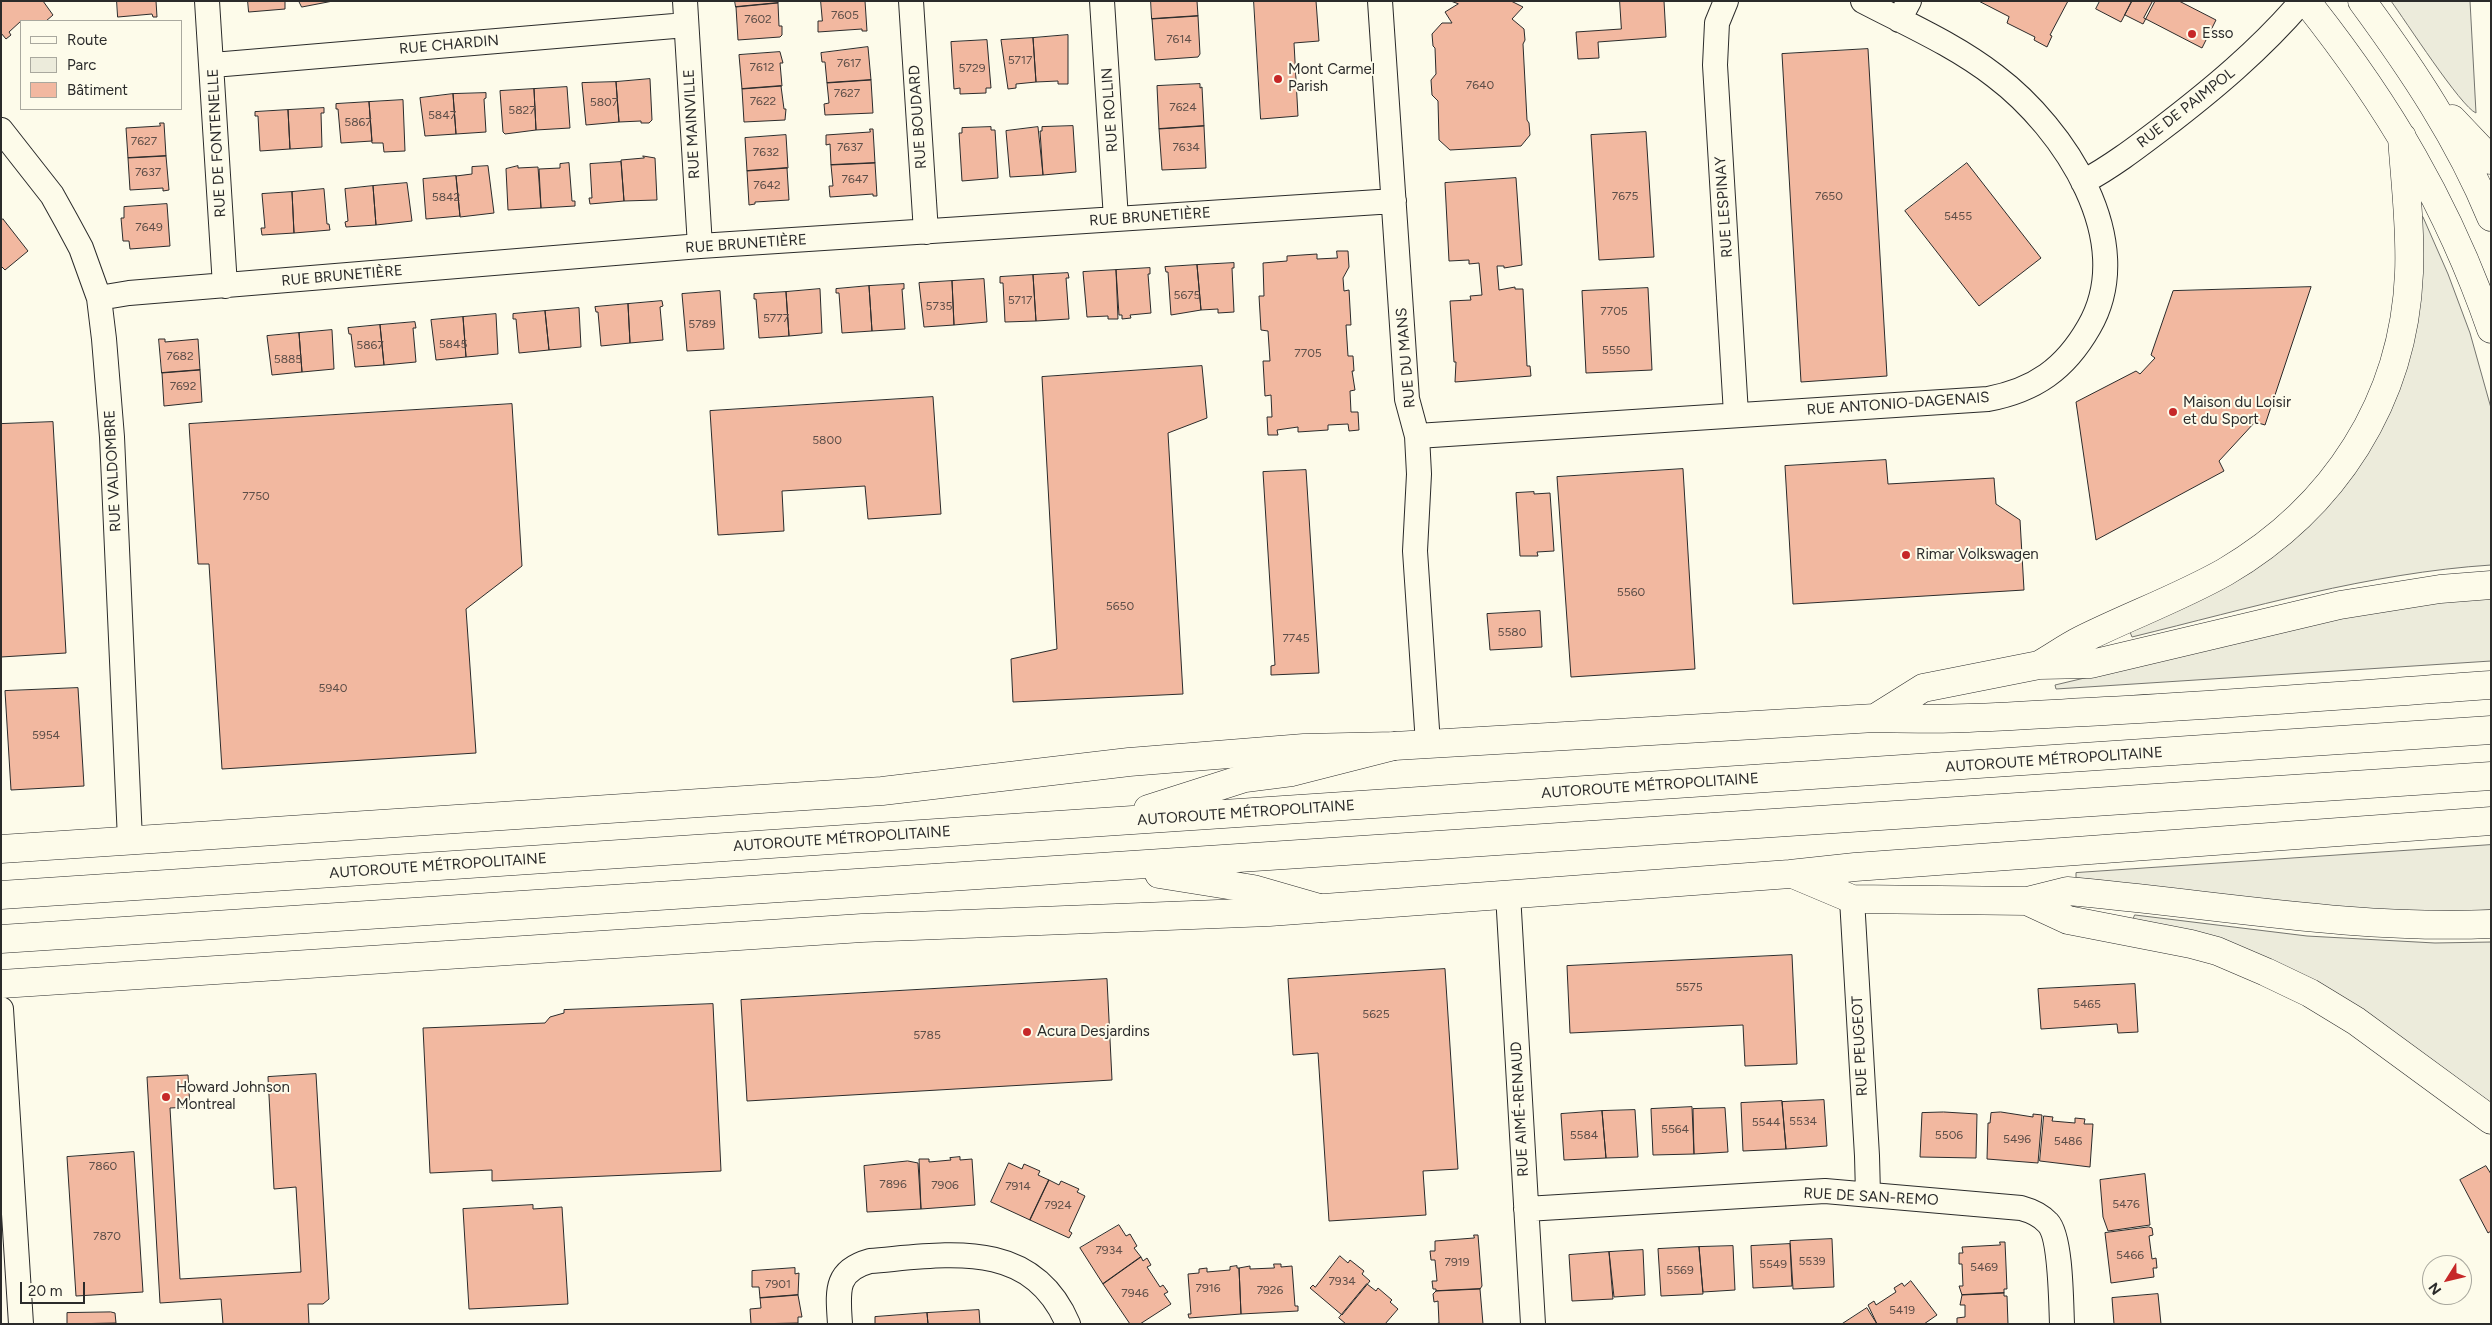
<!DOCTYPE html>
<html>
<head>
<meta charset="utf-8">
<style>
  body { margin:0 }
  #map { position:relative; width:2492px; height:1325px; overflow:hidden; background:#fdfbea; font-family:Figtree,sans-serif }
  canvas { display:block }
  .frame { position:absolute; inset:0; border:2px solid #2b2b2b; pointer-events:none }
  .legend { position:absolute; left:20px; top:20px; width:162px; height:90px; box-sizing:border-box; background:#fdfbea; border:1px solid #a9a89e; margin:0; padding:6px 9px; list-style:none; font-size:15px; color:#2b2b2b }
  .legend li { display:flex; align-items:center; gap:10px; height:25px }
  .legend b { width:25px; border:1px solid #a9a89e }
  .north { position:absolute; left:2422px; top:1255px; width:50px; height:50px; box-sizing:border-box; background:#fdfbea; border:1px solid #a9a89e; border-radius:50%; rotate:234deg; font-size:14px; font-weight:700; line-height:20px; text-align:center; color:#2b2b2b }
  .north::after { content:''; display:block; margin:auto; width:18px; height:22px; background:#c62828; clip-path:polygon(50% 0,100% 100%,50% 72%,0 100%) }
  .scale { position:absolute; left:20px; top:1282px; width:65px; height:22px; box-sizing:border-box; border:2px solid #2b2b2b; border-top:0; padding-left:6px; font-size:15px; line-height:18px; white-space:nowrap; color:#2b2b2b; -webkit-text-stroke:4px #fdfbea; paint-order:stroke }
</style>
</head>
<body>
<div id="map">
<canvas width="2492" height="1325"></canvas>
<div class="frame"></div>
<ul class="legend">
<li><b style="height:6px;background:#fdfbea"></b>Route</li>
<li><b style="height:14px;background:#ecebdb"></b>Parc</li>
<li><b style="height:14px;background:#f2b8a0"></b>Bâtiment</li>
</ul>
<div class="north">N</div>
<div class="scale">20 m</div>
</div>
<script>
const context = document.querySelector('canvas').getContext('2d');
context.lineJoin = 'round';
function fill(path, color) { context.fillStyle = color; context.fill(path, 'evenodd'); }
function strokePath(path, color, width, dash) { context.strokeStyle = color; context.lineWidth = width; context.lineCap = dash ? 'butt' : 'round'; context.setLineDash(dash || []); context.stroke(path); }
function drawText(font, color, halo, rows, align = 'center') {
  context.font = font + ' Figtree,sans-serif'; context.lineWidth = 4; context.setLineDash([]); context.textBaseline = 'middle'; context.strokeStyle = halo; context.fillStyle = color; for (const [text, x, y, turn = 0] of rows) {
    context.save(); context.translate(x, y); context.rotate((+turn || 0) * Math.PI / 180); context.textAlign = isNaN(turn) ? turn : align; if (halo) context.strokeText(text, 0, 0); context.fillText(text, 0, 0); context.restore();
  }
}
const green = new Path2D(`
  M2391,1H2470L2476,113C2461,107 2405,20 2391,1Z
  M2423,217L2448,274L2470,333L2491,408V565C2369,573 2250,608 2132,637L2130,632L2198,601L2357,468L2419,218Z
  M2491,597V661L2056,689L2055,685L2325,621L2398,607Z
  M2491,845V910C2352,918 2213,892 2076,878V873Z
  M2135,915L2307,936L2435,943L2491,942V1103L2354,1005L2133,920Z`);
fill(green, '#ecebdb');
strokePath(green, '#74746e', 1);
const building = new Path2D(`
  M1,1H43L53,15L46,21H21L9,32L11,35L6,39L1,33Z
  M117,1H156L157,17H153L152,14L118,17Z
  M248,1H285V9L249,12Z
  M299,1H333L302,7Z
  M735,1H778V3L736,7Z
  M821,1H865L867,31H862V29L818,32V21H822Z
  M1151,1H1197L1198,16L1152,19Z
  M1254,1H1316L1319,41L1294,43L1298,116L1261,119Z
  M1451,1H1511L1523,7L1512,19L1524,29L1525,40L1523,44L1527,120L1529,123L1530,135L1521,146L1450,150L1439,140L1438,101L1432,95L1431,80L1436,74L1435,48L1433,46L1432,34L1442,23H1452L1445,12L1458,4Z
  M1620,1H1664L1666,37L1598,42L1599,58L1578,59L1576,32L1621,29Z
  M1979,1H2068L2050,35L2052,36L2047,47L2034,40L2035,37L2007,23L2009,17Z
  M2100,1H2132L2121,22L2096,9Z
  M2132,1H2155L2143,24L2125,15Z
  M2153,1H2179L2216,20L2202,48L2144,18Z
  M778,3L779,26H782V35L780,37L738,40L736,7Z
  M1198,16L1200,54L1198,57L1155,60L1152,19Z
  M1068,35V84H1058V81L1036,82L1033,38Z
  M1033,38L1036,82L1016,84V88L1008,89L1001,40Z
  M987,40L991,88H986V93L960,94V88L954,89L951,42Z
  M868,47L871,80L827,83L825,62H822L821,53Z
  M1868,49L1887,376L1801,382L1782,54Z
  M780,52L783,63H780L782,86L742,89L739,55Z
  M650,79L652,120L649,123H641V121L619,122L616,82Z
  M871,80L873,113L825,115L824,104L829,103L827,83Z
  M616,82L619,122L586,125L582,83Z
  M1200,84V88L1202,87L1204,126L1159,129L1157,86Z
  M781,86L784,109H786L785,120L744,122L742,89Z
  M567,87L570,128L536,130L534,89Z
  M534,89L536,130L505,134L503,132L500,91Z
  M486,93V98L484,99L486,132L456,134L453,94Z
  M453,94L456,134L425,136L420,98Z
  M403,100L405,151L384,152L383,143H372L369,102Z
  M369,102L372,141L341,143L338,109H336V104Z
  M324,108V113H321L322,147L290,149L288,110Z
  M288,110L290,149L260,151L258,116H255V112Z
  M160,123H164L166,156L128,158L126,128L160,126Z
  M1073,126L1076,172L1043,175L1040,131H1042V127Z
  M1204,126L1206,168L1162,170L1159,129Z
  M991,127V130H995L998,178L962,181L959,133H962V128Z
  M1038,127L1043,175L1010,177L1006,131Z
  M870,129H873L875,163L831,165L830,144L826,145V135L870,132Z
  M1646,132L1654,257L1599,260L1591,135Z
  M786,135L788,168L747,171L745,138Z
  M166,156L169,190L163,191V188L130,190L128,158Z
  M643,156L655,158L657,200L624,201L621,160L644,158Z
  M621,162L624,201L590,204L589,198H592L590,164Z
  M569,163L572,201H575V206L541,208L539,169L560,168V164Z
  M875,163L877,196H873V194L830,197L829,186H833L831,165Z
  M1967,163L2041,258L1979,306L1905,211Z
  M488,166L494,213L460,217L456,176L472,174V167Z
  M518,166V168L538,167L541,208L508,210L506,169Z
  M787,168L789,200L755,202V204L749,205L747,171Z
  M456,176L460,216L426,219L423,179Z
  M1516,178L1522,265L1504,268V266H1497L1499,290L1515,287V289H1523L1527,366H1530L1531,376L1455,382L1456,362H1454L1450,301L1471,300L1470,296L1482,295L1479,263L1469,264V260L1449,261L1445,183Z
  M407,183L412,221L376,225L373,186Z
  M373,186L376,225L346,227L345,222L348,221L345,189Z
  M324,189L327,224H329L330,230L294,233L292,192Z
  M292,192L294,233L262,235L261,228H265L262,194Z
  M167,204L170,246L130,249L129,241H123L121,218H124V207Z
  M3,219L28,251L5,270L1,266V221Z
  M1337,251H1348L1349,267L1343,278L1344,291L1349,290L1351,325H1346L1348,356H1353L1354,371H1352L1355,390L1350,391L1351,412H1358L1359,430L1349,431L1348,424L1328,425V430L1298,432V427L1277,430L1278,435H1268L1267,417H1272L1271,395L1265,396L1263,361H1270L1268,331L1261,330L1259,296H1264L1263,263L1287,261V256L1317,254V259L1337,258Z
  M1234,263V268H1232L1234,312L1218,313V309L1201,310L1197,265Z
  M1197,265L1201,310L1171,315L1168,272H1166L1165,267Z
  M1150,268V274H1148L1151,313L1130,315L1131,318L1122,319V315H1119L1116,270Z
  M1116,270L1118,319H1108V316L1087,317L1083,272Z
  M1068,273L1069,278H1066L1069,319L1036,321L1033,275Z
  M1033,275L1036,321L1005,322L1003,283H1000V277Z
  M984,279L987,322L954,325L952,281Z
  M952,281L954,325L924,327L919,283Z
  M904,284V289H902L905,329L872,331L869,286Z
  M869,286L872,331L842,333L839,293H836V289Z
  M2311,287L2265,425L2255,422L2219,461L2224,471L2096,540L2076,402L2136,371L2140,374L2155,358L2151,355L2173,291Z
  M1648,288L1652,370L1586,373L1582,291Z
  M820,289L822,333L789,336L786,292Z
  M720,291L724,349L687,351L682,294Z
  M786,292L789,336L759,338L756,299H754V294Z
  M662,301L663,306L660,307L663,340L630,343L628,304Z
  M628,304L630,343L601,346L598,312H596L595,307Z
  M579,308L581,347L549,350L545,311Z
  M545,311L549,350L519,353L516,319H513V314Z
  M496,314L498,354L466,357L463,317Z
  M463,317L466,357L436,360L431,320Z
  M415,322L416,328H413L416,362L384,365L380,325Z
  M380,325L384,365L355,367L351,334H349L348,328Z
  M332,330L334,369L302,372L299,333Z
  M299,333L302,372L272,375L267,336Z
  M159,339H165V342L198,339L200,370L162,373Z
  M1202,366L1207,418L1168,433L1183,694L1013,702L1011,659L1057,649L1042,377Z
  M200,370L202,402L164,406L162,373Z
  M933,397L941,514L868,519L865,486L782,491L784,531L718,535L710,411Z
  M512,404L522,566L466,609L476,753L222,769L209,564H198L189,424Z
  M53,422L66,653L1,657V424Z
  M1886,460L1888,484L1994,478L1996,504L2020,520L2024,590L1793,604L1785,466Z
  M1683,469L1695,669L1571,677L1557,477Z
  M1306,470L1319,673L1271,675V666L1275,665L1263,472Z
  M1534,492V494L1550,493L1554,551L1537,552L1538,556H1520L1516,493Z
  M1540,611L1542,647L1490,650L1487,614Z
  M78,688L84,786L11,790L5,691Z
  M1792,955L1797,1064L1745,1066L1743,1025L1570,1033L1567,966Z
  M1445,969L1458,1169L1423,1171L1426,1215L1329,1221L1318,1053L1293,1055L1288,979Z
  M1107,979L1112,1080L747,1101L741,1000Z
  M2135,984L2138,1032L2118,1033L2117,1024L2041,1029L2038,989Z
  M713,1004L721,1171L492,1181V1170L430,1173L423,1028L545,1023L550,1017L564,1013V1010Z
  M316,1074L329,1299L323,1304H308L309,1324H223L221,1299L160,1303L147,1077L188,1075L190,1107L170,1108L180,1279L301,1272L296,1187L274,1189L268,1077Z
  M1824,1100L1827,1146L1786,1149L1782,1102Z
  M1782,1101L1786,1149L1743,1151L1741,1103Z
  M1692,1107L1694,1154L1653,1155L1651,1109Z
  M1725,1108L1728,1152L1694,1154L1693,1109Z
  M1635,1110L1638,1157L1606,1158L1602,1111Z
  M1602,1111L1606,1158L1564,1160L1561,1114Z
  M1944,1112L1977,1114L1976,1158L1920,1157L1922,1113Z
  M2001,1112L2033,1117V1114L2042,1115L2038,1163L1987,1159L1988,1123H1990L1991,1113Z
  M2044,1116L2053,1117L2052,1121L2075,1123V1118L2085,1119L2084,1124H2093L2090,1167L2040,1161Z
  M134,1152L143,1292L76,1296L67,1157Z
  M960,1157V1160L972,1159L975,1205L921,1209L919,1159H929V1162L951,1160L950,1158Z
  M908,1161L918,1163L921,1209L867,1212L864,1166Z
  M1009,1163L1022,1169L1024,1164L1040,1171L1038,1175L1049,1180L1030,1220L991,1202Z
  M2486,1166L2491,1174V1231L2488,1233L2460,1180Z
  M2145,1174L2150,1225L2108,1231L2103,1217L2100,1180Z
  M1049,1180L1059,1185L1061,1181L1079,1189L1077,1192L1085,1196L1069,1231L1072,1233L1069,1238L1030,1220Z
  M533,1205V1209L562,1207L568,1304L469,1309L463,1209Z
  M1119,1225L1126,1236L1130,1234L1137,1246L1134,1248L1141,1257L1103,1284L1080,1248Z
  M2149,1227L2152,1228L2153,1235L2149,1236L2152,1259L2156,1258L2157,1268H2153L2154,1277L2111,1283L2105,1233Z
  M1474,1235H1478L1482,1286L1480,1289L1436,1291V1289H1433L1432,1281H1437L1435,1260H1431L1430,1251H1435V1241L1474,1238Z
  M1832,1239L1834,1287L1793,1289L1790,1241Z
  M2000,1242H2005L2007,1289H2004V1293L1962,1295L1959,1286H1963L1962,1264H1959V1253H1963L1962,1247L2000,1245Z
  M1790,1244L1792,1286L1753,1288L1751,1246Z
  M1733,1246L1735,1290L1703,1292L1699,1247Z
  M1699,1247L1703,1294L1661,1296L1658,1249Z
  M1643,1250L1645,1295L1614,1297L1609,1252Z
  M1609,1252L1613,1299L1572,1301L1569,1255Z
  M1340,1256L1348,1263L1350,1260L1364,1271L1362,1274L1370,1281L1342,1315L1310,1288L1313,1285L1315,1287Z
  M1141,1257L1143,1261L1147,1258L1151,1265L1147,1267L1160,1287L1163,1285L1168,1292L1164,1294L1171,1304L1140,1324H1130L1103,1284Z
  M1274,1264H1281V1267L1292,1266L1295,1306H1298V1311L1241,1314L1239,1268L1250,1266V1269L1274,1268Z
  M1237,1266V1268H1239L1241,1314L1189,1318L1188,1314H1191L1188,1274L1199,1273V1269L1207,1268V1272L1230,1270V1267Z
  M795,1268V1274L799,1273L798,1295L760,1298L759,1287H752V1271Z
  M1911,1281L1937,1315L1924,1324H1877L1868,1305L1874,1301L1876,1305L1896,1292L1894,1288L1902,1283L1904,1286Z
  M1367,1284L1376,1291L1378,1288L1392,1300L1390,1302L1398,1309L1385,1324H1346L1339,1318Z
  M1480,1289L1483,1324H1435L1439,1323L1438,1301L1434,1302L1433,1294L1436,1291Z
  M2004,1293V1296H2007L2008,1324H1957V1318L1965,1317V1305H1960L1962,1295Z
  M2158,1294L2161,1324H2114L2112,1298Z
  M798,1295L802,1317H798V1323L751,1324L750,1309L761,1308L760,1298Z
  M1867,1308L1877,1324H1842Z
  M979,1310L980,1324H928L927,1313Z
  M111,1312L115,1313L116,1323L67,1324V1313Z
  M927,1313L928,1324H875V1317Z`);
fill(building, '#f2b8a0');
strokePath(building, '#2b2b2b', 1);
const minor = new Path2D(`
  M207,1L225,286
  M685,1L700,246
  M911,1L926,232
  M1102,1L1116,219
  M1380,1L1407,399L1417,436L1419,474L1415,551L1428,744
  M1726,1L1717,23L1715,65L1736,414
  M1899,20L1909,1
  M213,65L686,25
  M1,130L52,195L67,222L81,248L99,298L104,339L112,437L130,840
  M2083,182C2111,167 2136,148 2161,129C2212,90 2260,50 2302,1
  M99,298L129,293L700,246L1394,201
  M1417,436L1988,399C2035,390 2065,369 2089,327C2139,241 2064,128 1995,76C1955,45 1907,24 1863,1
  M1508,894L1533,1324
  M1852,899L1867,1156L1868,1194
  M1,1009L21,1324
  M1526,1209L1825,1191L2021,1208C2032,1211 2041,1215 2048,1223C2061,1237 2061,1302 2062,1324
  M840,1324C838,1292 834,1271 870,1261C946,1255 1031,1237 1068,1324`);
const major = new Path2D(`
  M2306,1C2388,104 2448,205 2491,329
  M2362,1C2412,69 2459,139 2491,217
  M2452,119L2491,160
  M2039,665C2053,657 2067,647 2081,640C2129,616 2179,598 2225,572C2334,508 2404,401 2409,273C2411,228 2405,182 2402,137
  M1875,718L1923,688L2039,665L2091,664L2340,605L2440,589L2491,585
  M1,849L882,791L1129,762L1304,748L1394,746L1875,718C1952,721 2028,715 2105,711C2234,704 2362,694 2491,685
  M1795,875L1852,899L2027,901L2067,891C2208,903 2349,930 2491,924
  M2027,901L2068,920L2191,944L2217,951L2266,972L2310,993L2356,1021L2491,1120
  M1,984L862,928L1269,912L1790,874L1855,867L2491,821`);
const highway = new Path2D(`
  M1148,809L1245,778L1292,772L1394,746
  M1159,874L1253,889L1319,908
  M1,895L2491,730
  M1,939L2491,776`);
strokePath(minor, '#2b2b2b', 26);
strokePath(major, '#2b2b2b', 29);
strokePath(highway, '#2b2b2b', 29);
strokePath(minor, '#fdfbea', 24);
strokePath(major, '#fdfbea', 28);
strokePath(highway, '#fdfbea', 28);
for (const [x, y, r, color] of [
  [2192,34,5,"#c62828"],
  [1278,79,5,"#c62828"],
  [2173,412,5,"#c62828"],
  [1906,555,5,"#c62828"],
  [1027,1032,5,"#c62828"],
  [166,1097,5,"#c62828"]
]) { const dot = new Path2D(); dot.arc(x, y, r, 0, 2 * Math.PI); context.fillStyle = color; context.fill(dot); strokePath(dot, '#fdfbea', 2); }
drawText('12px', '#5d4e48', null, [
  ["7605",845,15],
  ["7602",758,19],
  ["7614",1179,39],
  ["5717",1020,60],
  ["7617",849,63],
  ["7612",762,67],
  ["5729",972,68],
  ["7640",1480,85],
  ["7627",847,93],
  ["7622",763,101],
  ["5807",604,102],
  ["7624",1183,107],
  ["5827",522,110],
  ["5847",442,115],
  ["5867",358,122],
  ["7627",144,141],
  ["7637",850,147],
  ["7634",1186,147],
  ["7632",766,152],
  ["7637",148,172],
  ["7647",855,179],
  ["7642",767,185],
  ["7675",1625,196],
  ["7650",1829,196],
  ["5842",446,197],
  ["5455",1958,216],
  ["7649",149,227],
  ["5675",1187,295],
  ["5717",1020,300],
  ["5735",939,306],
  ["7705",1614,311],
  ["5777",776,318],
  ["5789",702,324],
  ["5845",453,344],
  ["5867",370,345],
  ["5550",1616,350],
  ["7705",1308,353],
  ["7682",180,356],
  ["5885",288,359],
  ["7692",183,386],
  ["5800",827,440],
  ["7750",256,496],
  ["5560",1631,592],
  ["5650",1120,606],
  ["5580",1512,632],
  ["7745",1296,638],
  ["5940",333,688],
  ["5954",46,735],
  ["5575",1689,987],
  ["5465",2087,1004],
  ["5625",1376,1014],
  ["5785",927,1035],
  ["5534",1803,1121],
  ["5544",1766,1122],
  ["5564",1675,1129],
  ["5584",1584,1135],
  ["5506",1949,1135],
  ["5496",2017,1139],
  ["5486",2068,1141],
  ["7860",103,1166],
  ["7896",893,1184],
  ["7906",945,1185],
  ["7914",1018,1186],
  ["5476",2126,1204],
  ["7924",1058,1205],
  ["7870",107,1236],
  ["7934",1109,1250],
  ["5466",2130,1255],
  ["5539",1812,1261],
  ["7919",1457,1262],
  ["5549",1773,1264],
  ["5469",1984,1267],
  ["5569",1680,1270],
  ["7934",1342,1281],
  ["7901",778,1284],
  ["7916",1208,1288],
  ["7926",1270,1290],
  ["7946",1135,1293],
  ["5419",1902,1310]
]);
drawText('15px', '#2b2b2b', '#fdfbea', [
  ["Esso",2202,34],
  ["Mont Carmel",1288,70],
  ["Parish",1288,87],
  ["Maison du Loisir",2183,403],
  ["et du Sport",2183,420],
  ["Rimar Volkswagen",1916,555],
  ["Acura Desjardins",1037,1032],
  ["Howard Johnson",176,1088],
  ["Montreal",176,1105]
], 'left');
drawText('15px', '#2b2b2b', '#fdfbea', [
  ["RUE CHARDIN",449,45,-5],
  ["RUE DE PAIMPOL",2186,108,-38],
  ["RUE ROLLIN",1110,110,-94],
  ["RUE BOUDARD",918,117,-94],
  ["RUE MAINVILLE",692,124,-93],
  ["RUE DE FONTENELLE",217,143,-93],
  ["RUE LESPINAY",1724,207,-94],
  ["RUE BRUNETIÈRE",1150,217,-4],
  ["RUE BRUNETIÈRE",746,244,-4],
  ["RUE BRUNETIÈRE",342,276,-5],
  ["RUE DU MANS",1406,358,-95],
  ["RUE ANTONIO-DAGENAIS",1898,404,-4],
  ["RUE VALDOMBRE",113,471,-93],
  ["AUTOROUTE MÉTROPOLITAINE",2054,760,-4],
  ["AUTOROUTE MÉTROPOLITAINE",1650,786,-4],
  ["AUTOROUTE MÉTROPOLITAINE",1246,813,-4],
  ["AUTOROUTE MÉTROPOLITAINE",842,839,-4],
  ["AUTOROUTE MÉTROPOLITAINE",438,866,-4],
  ["RUE PEUGEOT",1860,1046,-93],
  ["RUE AIMÉ-RENAUD",1520,1109,-93],
  ["RUE DE SAN-REMO",1871,1197,3]
]);
</script>
</body>
</html>
